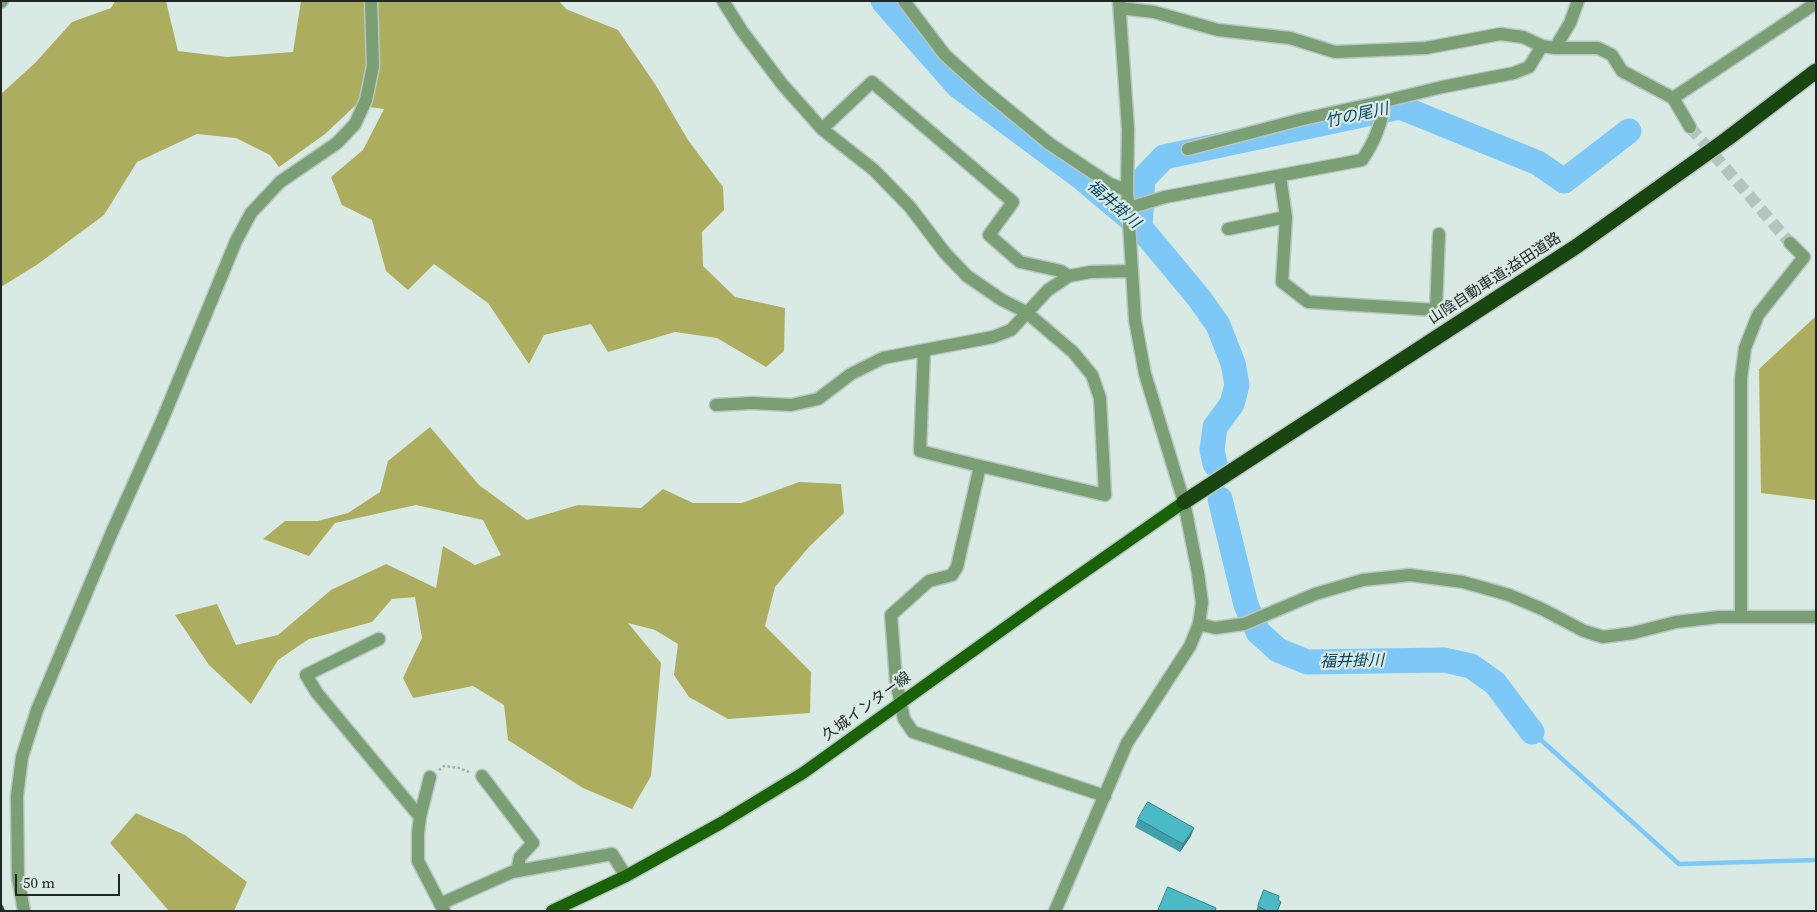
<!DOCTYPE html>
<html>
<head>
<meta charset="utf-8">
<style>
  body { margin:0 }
  #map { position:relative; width:1817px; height:912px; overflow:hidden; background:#d9eae4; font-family:"Source Serif 4",serif }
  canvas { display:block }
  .frame { position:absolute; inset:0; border:2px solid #202624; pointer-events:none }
  .scale { position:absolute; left:15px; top:874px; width:105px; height:22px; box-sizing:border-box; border:2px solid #202624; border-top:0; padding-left:6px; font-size:15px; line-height:18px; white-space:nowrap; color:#202624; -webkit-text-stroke:4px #d9eae4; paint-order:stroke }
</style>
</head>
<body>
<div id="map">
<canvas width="1817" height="912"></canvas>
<div class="frame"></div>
<div class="scale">50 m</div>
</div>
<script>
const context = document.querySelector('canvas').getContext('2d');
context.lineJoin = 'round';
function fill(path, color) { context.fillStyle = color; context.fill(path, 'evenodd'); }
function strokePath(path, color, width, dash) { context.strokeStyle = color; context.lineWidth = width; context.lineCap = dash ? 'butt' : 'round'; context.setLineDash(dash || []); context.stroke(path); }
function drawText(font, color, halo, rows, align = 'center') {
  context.font = font + ' "Source Serif 4","Noto Sans JP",serif'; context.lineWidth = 4.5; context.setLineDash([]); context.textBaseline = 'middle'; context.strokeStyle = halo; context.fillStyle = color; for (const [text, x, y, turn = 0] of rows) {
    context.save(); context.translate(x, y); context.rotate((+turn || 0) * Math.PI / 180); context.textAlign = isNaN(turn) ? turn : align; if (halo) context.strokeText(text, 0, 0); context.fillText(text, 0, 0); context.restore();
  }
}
fill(new Path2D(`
  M115,1H166L178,51L227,57L293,52L301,1H559L566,9L618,30L655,84L688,140L723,187L724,210L702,232L703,266L735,297L785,308L784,351L766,367L717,338L675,332L608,352L591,324L544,335L529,364L488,303L434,264L408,290L386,271L372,220L342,205L331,177L363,150L384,109L356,105L325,134L279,167L270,155L236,138L197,134L137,162L104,215L38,264L1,287V94L35,63L72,22L111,8Z
  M1816,316V500L1761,493L1759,369Z
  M430,427L479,485L527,520L578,505L641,508L663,489L693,503H742L799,482L841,484L844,513L809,547L775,587L765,626L811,672L810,713L728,719L689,697L674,675L678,644L655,630L628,623L661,663L651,776L632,809L583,788L508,740L504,705L473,686L413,698L403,678L422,638L415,597L392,599L372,622L309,639L278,660L251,704L209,665L175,615L217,604L236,645L278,635L331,590L386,564L436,588L443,546L475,565L501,555L483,520L416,505L335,523L309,556L263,539L285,521H318L348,513L380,492L388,461Z
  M136,813L185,835L247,882L234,911H169L110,843Z`), '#adad5f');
strokePath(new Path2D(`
  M1532,732L1679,864L1816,860`), '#7dc8f7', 4.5);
strokePath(new Path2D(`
  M883,1L958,86L1082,178L1140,227L1199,298L1218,325L1233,363L1237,385L1232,404L1215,427L1212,450L1215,464
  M1140,227L1143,179L1164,157L1400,107L1538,163L1564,181L1629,131
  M1220,499L1246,605L1258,632L1278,650L1307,662L1444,660L1471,666L1495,683L1532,732`), '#7dc8f7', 25);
strokePath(new Path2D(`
  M1690,127L1790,243`), '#b4c3be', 12, [12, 6]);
const minor = new Path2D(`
  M723,1L742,31L782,84L822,129L874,170L910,207L945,253L967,276L1002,300L1026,312L1073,352L1092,375L1100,398L1105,495L980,466L957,567L952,575L929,581L891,615L896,681L904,719L913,732L1105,796
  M904,1L945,55L983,89L1050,144L1110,184L1127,190
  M1,2L2,1
  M1120,8L1154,12L1218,30L1290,38L1335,52L1426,48L1500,34L1523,37L1542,46L1555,48H1598L1612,55L1622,71L1673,98L1816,3
  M1555,48L1570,23L1578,1
  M1673,98L1690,127
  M822,129L872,82L1013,202L989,235L1020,262L1061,271L1069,276
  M1188,149L1299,120L1385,101L1442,87L1514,73L1529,67L1542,46
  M1280,176L1286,217L1282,282L1308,302L1436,310L1439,234
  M1129,208L1165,197L1362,160C1374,143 1382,122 1385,101
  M1228,229L1286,217
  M924,350L920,451L980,466
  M716,405L752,403L791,405L818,399L851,374L883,358L993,337L1011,330L1048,290L1069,276L1090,272L1131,271
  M1741,617V378L1745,348L1758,315L1804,257L1790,243
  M1199,624L1215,628L1244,624L1315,594L1363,580L1410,575L1463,582L1509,595L1542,609L1584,631L1603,637L1633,633L1676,622L1719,617H1816
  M379,639L306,675L317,693L420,817L418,833V861L444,911
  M482,776L533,843L520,857L517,871
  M420,817L430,777
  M440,904L512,872L612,854L626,876
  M24,911L18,878L17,796L22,757L37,710L112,532L161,423L236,241L251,213L280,182L337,143L355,124L366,100L373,66L371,1
  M1055,911L1127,743L1190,646L1199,624L1202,603L1198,573L1184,502L1145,374L1135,320L1127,190L1128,129L1119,1`);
const major = new Path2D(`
  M552,911L626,876L721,823L803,773L1041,602L1184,502`);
const highway = new Path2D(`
  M1184,502L1577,246L1727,139L1816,71`);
strokePath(minor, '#b8c7c1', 15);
strokePath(major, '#b8c7c1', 15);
strokePath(highway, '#b8c7c1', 18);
strokePath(new Path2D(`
  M439,770L444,766L460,768L471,773`), '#a0aea9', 2.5, [2.5, 2.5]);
strokePath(minor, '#7b9f75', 12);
strokePath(major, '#1a6208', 12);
strokePath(highway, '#194610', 15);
strokePath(new Path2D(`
  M1,906L3,911`), '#363d3a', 4, [10, 5]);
fill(new Path2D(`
  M1138,819L1191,836L1180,852L1135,827Z
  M1264,890L1278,900L1281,902L1278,911H1256Z`), '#41a0aa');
fill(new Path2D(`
  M1194,828L1191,836L1180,852L1183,844Z`), '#35828b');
const building = new Path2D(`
  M1148,802L1194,828L1183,844L1138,819Z
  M1168,887L1216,908L1215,911H1158Z
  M1264,890L1279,896L1278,900L1281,902L1277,911H1267L1258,906Z`);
fill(building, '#4cbac6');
strokePath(building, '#35828b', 1);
drawText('15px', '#202624', '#d9eae4', [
  ["山陰自動車道;益田道路",1495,279,-33],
  ["久城インター線",867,707,-36]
]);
drawText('italic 16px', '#014260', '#d9eae4', [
  ["竹の尾川",1357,116,-12],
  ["福井掛川",1113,205,41],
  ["福井掛川",1352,662,-1]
]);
</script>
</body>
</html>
